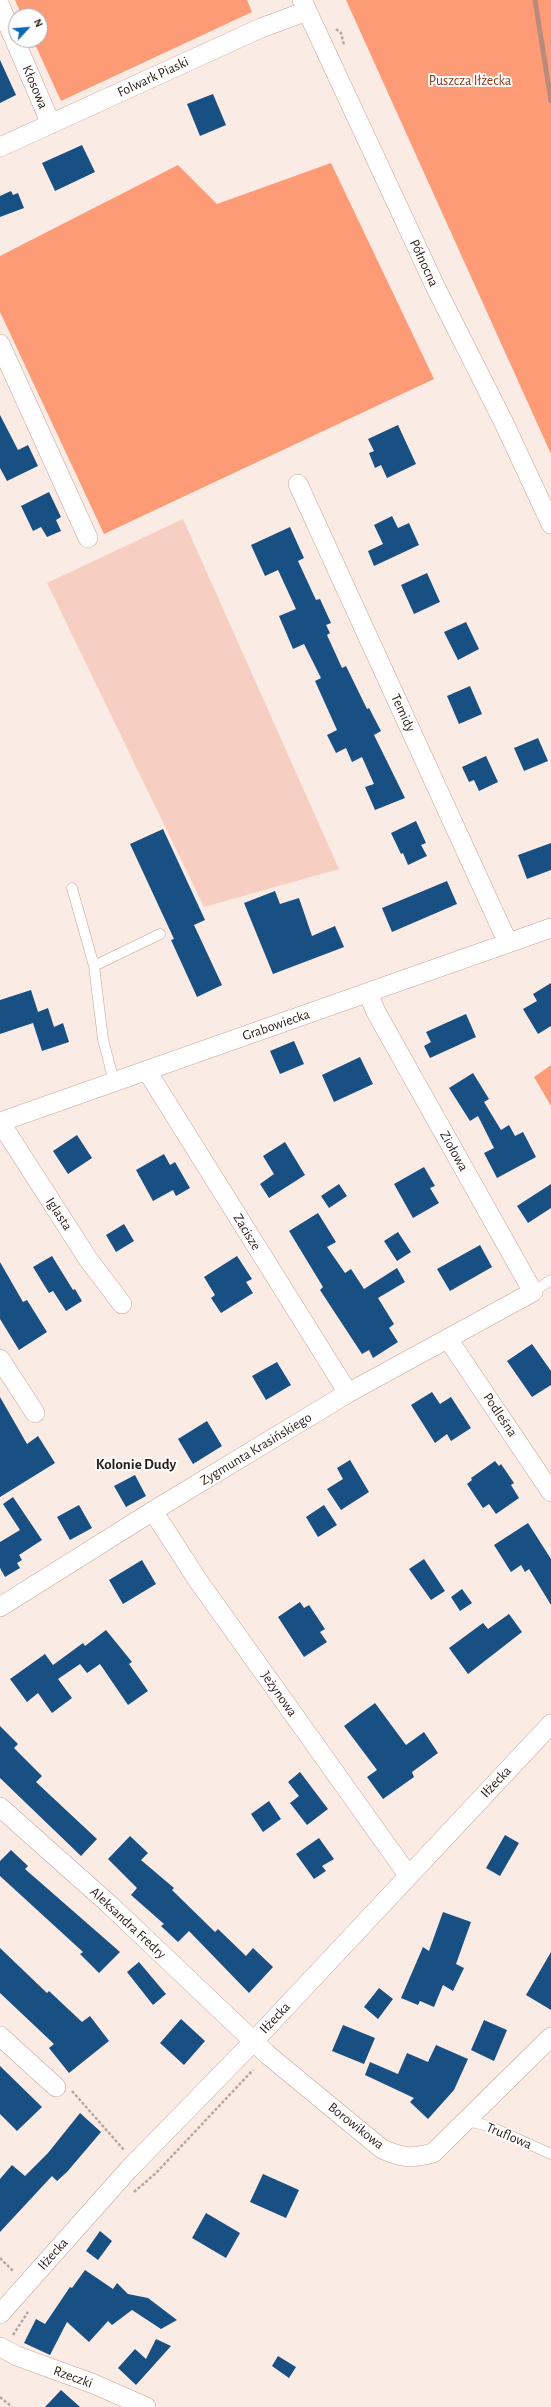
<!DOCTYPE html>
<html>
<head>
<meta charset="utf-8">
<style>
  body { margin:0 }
  #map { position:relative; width:551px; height:2407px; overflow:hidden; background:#fbebe5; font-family:"Alegreya Sans",sans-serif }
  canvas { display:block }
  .north { position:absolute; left:8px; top:8px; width:40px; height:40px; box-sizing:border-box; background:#fff; border:1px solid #aaa4a3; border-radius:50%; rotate:64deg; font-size:11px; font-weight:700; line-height:16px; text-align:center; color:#2a1c18 }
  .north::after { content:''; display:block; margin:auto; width:14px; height:18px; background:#0a68b5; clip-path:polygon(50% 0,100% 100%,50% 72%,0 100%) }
</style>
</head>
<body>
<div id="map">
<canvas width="551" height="2407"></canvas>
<div class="north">N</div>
</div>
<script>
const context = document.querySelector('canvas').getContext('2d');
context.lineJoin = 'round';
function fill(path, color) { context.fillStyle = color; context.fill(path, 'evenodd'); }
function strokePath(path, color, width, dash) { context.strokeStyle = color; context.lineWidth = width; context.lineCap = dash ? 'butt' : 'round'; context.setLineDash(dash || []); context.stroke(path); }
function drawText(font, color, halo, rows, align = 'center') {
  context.font = font + ' "Alegreya Sans",sans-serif'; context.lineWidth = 4; context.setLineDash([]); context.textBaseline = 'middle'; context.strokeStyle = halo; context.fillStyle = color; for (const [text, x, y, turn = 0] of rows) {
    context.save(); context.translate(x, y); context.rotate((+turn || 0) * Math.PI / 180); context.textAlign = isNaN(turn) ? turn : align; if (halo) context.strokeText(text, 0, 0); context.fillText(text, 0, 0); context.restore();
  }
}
fill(new Path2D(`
  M183,519L339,869L204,907L47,583Z`), '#f7cfc2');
fill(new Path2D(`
  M15,0H247L252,12L61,101L33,40H40V16H22Z
  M346,0H551V454Z
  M331,163L434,379L104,534L0,312V256L178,165L217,204Z
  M551,1065V1106L534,1077Z`), '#fe9b77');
strokePath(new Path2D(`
  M535,0L551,101`), '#ba8b7b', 5);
fill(new Path2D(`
  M0,60L16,95L0,103Z
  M213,94L226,125L200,136L187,104Z
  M82,145L95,172L55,191L42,163Z
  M11,191L13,195L18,193L24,208L0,217V196Z
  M0,415L18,450L28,445L38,466L7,481L0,468Z
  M398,425L416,464L387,478L381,465L375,468L369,453L374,451L368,439Z
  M49,492L61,517L56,520L61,531L47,537L41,527L33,531L21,506Z
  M392,516L398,528L409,523L419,545L374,566L368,551L383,544L374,525Z
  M290,527L304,558L298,561L316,600L320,599L331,623L326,625L330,633L327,635L342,668L346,666L367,709L369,708L381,731L374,735L405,798L375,810L365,787L374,784L362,757L352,762L346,748L336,753L327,735L337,730L315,681L321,678L304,644L293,649L279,616L296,609L278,570L265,576L251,545Z
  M427,573L440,602L414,614L401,585Z
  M466,622L479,649L458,660L444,632Z
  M470,686L482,714L459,724L447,696Z
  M538,738L548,761L524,771L514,748Z
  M486,756L498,782L479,791L474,780L469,782L462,767Z
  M416,821L426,843L421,845L427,856L408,865L403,853L401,854L391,833Z
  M163,829L205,920L194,925L222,985L197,997L171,940L174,939L130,844Z
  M551,843V870L527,879L518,855Z
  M447,881L457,904L392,932L382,908Z
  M275,891L280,904L299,898L312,936L335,926L344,947L273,974L244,903Z
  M551,983V1026L538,1034L523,1009L537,1001L533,994Z
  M31,990L38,1012L48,1008L54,1027L63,1023L69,1042L42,1051L33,1023L0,1034V1000Z
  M466,1014L476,1037L430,1058L424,1046L431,1042L426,1032Z
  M294,1041L304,1064L280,1074L270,1051Z
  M360,1057L373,1084L334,1102L322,1075Z
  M473,1073L489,1099L484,1102L501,1130L509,1125L515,1136L523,1132L536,1157L497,1178L484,1153L494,1148L478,1116L470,1121L449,1088Z
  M77,1135L92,1158L68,1174L53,1151Z
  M285,1142L305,1175L269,1198L260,1184L274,1174L263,1156Z
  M164,1154L170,1165L175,1162L190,1188L176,1196L173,1190L153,1201L136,1170Z
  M424,1167L435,1186L430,1188L439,1203L413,1218L394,1184Z
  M339,1184L347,1196L329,1208L321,1196Z
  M551,1184V1208L528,1223L517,1206Z
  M318,1213L336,1242L327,1247L345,1273L351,1269L364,1289L397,1268L405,1282L378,1298L394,1324L389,1328L398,1342L373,1358L369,1350L362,1354L320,1290L323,1287L289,1231Z
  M124,1224L134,1241L116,1252L106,1235Z
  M398,1232L411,1252L397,1261L384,1241Z
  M480,1245L492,1267L450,1291L437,1269Z
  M52,1256L73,1290L75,1289L82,1301L66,1311L53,1291L49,1293L33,1267Z
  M237,1256L252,1279L246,1282L253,1293L221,1313L211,1298L215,1295L204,1277Z
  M0,1262L23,1302L27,1300L47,1332L19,1350L0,1319Z
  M532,1344L551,1371V1385L532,1397L507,1361Z
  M277,1362L291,1385L266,1400L252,1376Z
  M432,1392L440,1404L451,1397L471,1428L451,1441L447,1434L435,1443L411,1405Z
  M0,1397L27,1444L38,1436L55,1463L0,1497Z
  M207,1421L222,1446L193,1464L178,1439Z
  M350,1460L369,1492L341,1510L327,1489L343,1479L337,1468Z
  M495,1461L499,1466L501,1464L514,1483L511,1485L519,1498L496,1514L489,1504L483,1508L467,1484L472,1480L471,1478Z
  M135,1475L146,1496L126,1507L114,1486Z
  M13,1497L42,1540L19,1555L22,1560L17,1563L20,1568L5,1577L0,1568V1542L20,1530L3,1504Z
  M79,1505L92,1528L70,1540L57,1517Z
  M324,1505L337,1525L318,1537L306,1517Z
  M528,1523L551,1559V1605L529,1569L525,1572L521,1565L511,1572L494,1545Z
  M424,1559L445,1591L431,1600L409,1569Z
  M142,1560L156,1584L123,1604L109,1580Z
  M462,1589L472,1603L460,1611L451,1597Z
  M300,1602L304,1608L309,1605L325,1629L320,1632L327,1642L304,1657L278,1617Z
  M509,1614L522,1632L468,1674L449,1648L483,1623L488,1629Z
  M106,1630L132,1662L129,1664L148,1691L128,1705L100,1664L87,1673L80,1664L58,1679L72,1698L52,1713L38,1693L27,1702L10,1679L45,1654L53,1665L83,1643L85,1646Z
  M375,1703L406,1745L424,1732L438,1753L412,1772L414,1777L383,1799L367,1777L377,1770L344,1726Z
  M0,1726L18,1744L14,1748L42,1776L36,1782L97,1839L81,1856L0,1778Z
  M300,1772L328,1809L307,1825L290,1803L299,1796L288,1782Z
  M269,1801L281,1819L263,1832L251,1814Z
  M505,1835L519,1843L500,1876L486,1868Z
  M130,1836L148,1853L141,1860L174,1888L172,1890L215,1932L218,1929L246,1956L253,1948L273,1967L249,1993L189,1931L178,1942L161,1926L164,1924L131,1895L137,1888L108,1859Z
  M319,1838L334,1859L322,1866L326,1871L314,1879L296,1854Z
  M11,1850L28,1866L25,1869L120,1952L99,1973L80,1954L83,1952L0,1876V1861Z
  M443,1912L471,1922L456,1964L464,1968L453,1991L443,1985L434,2007L420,2001L418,2005L401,1998L423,1947L429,1951Z
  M0,1948L47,1993L49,1991L82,2022L90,2016L109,2041L69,2073L49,2048L54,2044L0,1993Z
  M551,1952V2010L526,1995Z
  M139,1962L166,1994L153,2005L127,1972Z
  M379,1988L393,1999L378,2019L364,2007Z
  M181,2019L205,2041L184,2065L160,2043Z
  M484,2020L507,2030L494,2061L471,2050Z
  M343,2025L375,2038L364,2064L332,2051Z
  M436,2045L468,2059L454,2090L428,2119L410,2102L414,2098L365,2075L370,2062L398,2074L407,2053L428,2062Z
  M0,2066L42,2107L17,2131L0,2114Z
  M80,2113L101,2132L67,2172L57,2181L52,2176L0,2232V2179L12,2165L25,2176L48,2153Z
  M263,2174L299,2190L286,2218L250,2202Z
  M206,2213L240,2233L226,2258L192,2238Z
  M100,2231L112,2241L98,2260L86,2251Z
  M85,2270L113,2289L117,2283L128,2294L148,2298L177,2320L161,2329L132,2310L112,2325L108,2321L89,2342L67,2322L50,2355L24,2343L36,2319L45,2324L70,2287L72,2288Z
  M156,2339L171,2346L136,2385L118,2368L135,2349L146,2359Z
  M278,2356L296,2367L289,2378L272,2366Z
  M61,2390L80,2407H45Z`), '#195084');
const service = new Path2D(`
  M72,888L94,966
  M114,1082L103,1039L94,966L160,934
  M533,1292L551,1280
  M467,2121L489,2126L551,2154`);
const minor = new Path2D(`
  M302,0L435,286L503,421L551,524
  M0,6L51,124
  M0,147L261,28L307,11
  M0,344L88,538
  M298,484L508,943
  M147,1071L348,1393
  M0,1122L551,928
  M0,1122L88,1259L122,1304
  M448,1339L551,1492
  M0,1359L35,1413
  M153,1511L199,1582L408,1875
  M0,1607L153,1511L348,1393L533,1292L376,1012L368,993
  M0,1807L110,1905L268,2055L382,2149C403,2158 411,2159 433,2153L551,2037
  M0,2036L56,2087
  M0,2314L129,2169L254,2041L551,1724
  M0,2347L17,2356L94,2384L146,2407`);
strokePath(service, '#c7a296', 11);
strokePath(minor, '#c7a296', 20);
strokePath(new Path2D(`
  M336,29L341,33L344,45
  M72,2091L124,2150
  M134,2192L156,2173L253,2070
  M0,2258L14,2272
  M13,2335L28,2312
  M0,2397L12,2407`), '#b5a6a0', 2.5, [3, 2]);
strokePath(service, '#fff', 10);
strokePath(minor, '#fff', 19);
drawText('14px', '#2a1c18', '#fff', [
  ["Folwark Piaski",153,77,-25],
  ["Kłosowa",35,87,67],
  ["Północna",424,263,65],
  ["Temidy",403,713,65],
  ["Grabowiecka",276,1025,-19],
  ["Ziołowa",454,1151,61],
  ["Iglasta",59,1214,57],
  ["Zacisze",247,1232,58],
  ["Podleśna",500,1415,56],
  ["Zygmunta Krasińskiego",256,1449,-31],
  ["Jeżynowa",279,1694,55],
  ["Iłżecka",496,1782,-47],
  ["Aleksandra Fredry",128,1923,43],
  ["Iłżecka",275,2018,-47],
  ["Borowikowa",356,2126,38],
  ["Truflowa",509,2136,23],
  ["Iłżecka",53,2254,-48],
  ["Rzeczki",73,2377,20]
]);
drawText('14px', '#8e3714', '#fff', [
  ["Puszcza Iłżecka",470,81]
]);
drawText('bold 15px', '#2a1c18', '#fff', [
  ["Kolonie Dudy",136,1464]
]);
</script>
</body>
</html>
